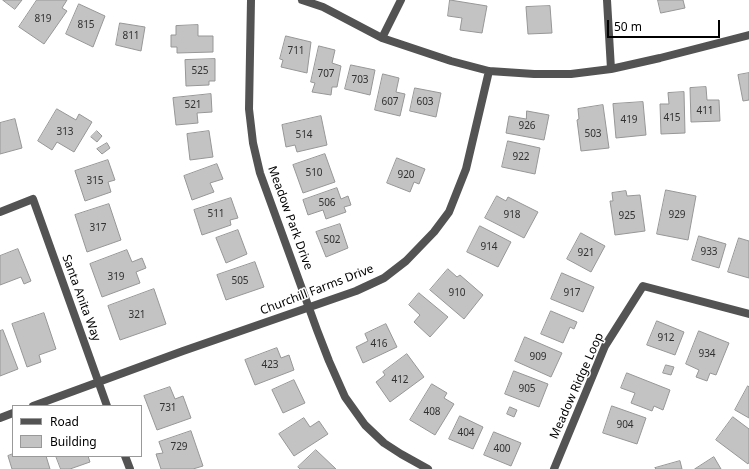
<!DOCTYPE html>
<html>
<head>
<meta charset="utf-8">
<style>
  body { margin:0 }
  #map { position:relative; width:749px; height:469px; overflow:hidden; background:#fff; font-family:"Noto Sans",sans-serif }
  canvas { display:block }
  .legend { position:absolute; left:12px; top:405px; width:130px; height:52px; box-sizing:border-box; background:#fff; border:1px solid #999; margin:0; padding:5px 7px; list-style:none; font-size:12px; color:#000 }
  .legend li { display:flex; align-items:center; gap:8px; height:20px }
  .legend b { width:20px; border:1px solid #999 }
  .scale { position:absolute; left:607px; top:20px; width:113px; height:18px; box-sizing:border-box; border:2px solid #000; border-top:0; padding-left:5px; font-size:12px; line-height:14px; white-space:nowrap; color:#000; -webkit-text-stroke:3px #fff; paint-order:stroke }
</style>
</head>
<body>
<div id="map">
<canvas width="749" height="469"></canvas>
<ul class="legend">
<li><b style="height:5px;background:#535353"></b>Road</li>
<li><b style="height:11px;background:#c3c3c3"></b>Building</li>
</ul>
<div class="scale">50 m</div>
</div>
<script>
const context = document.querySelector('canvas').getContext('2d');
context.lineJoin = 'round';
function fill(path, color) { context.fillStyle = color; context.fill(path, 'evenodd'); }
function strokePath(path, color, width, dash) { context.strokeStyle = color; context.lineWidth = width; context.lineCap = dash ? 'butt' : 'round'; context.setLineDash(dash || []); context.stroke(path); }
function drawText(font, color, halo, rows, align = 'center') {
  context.font = font + ' "Noto Sans",sans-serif'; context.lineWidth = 3; context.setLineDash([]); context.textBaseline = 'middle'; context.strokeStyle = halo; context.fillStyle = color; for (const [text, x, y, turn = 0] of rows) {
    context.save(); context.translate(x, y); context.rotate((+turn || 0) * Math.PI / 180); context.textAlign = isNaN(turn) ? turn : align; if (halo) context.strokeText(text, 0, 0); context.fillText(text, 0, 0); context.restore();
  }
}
const building = new Path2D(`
  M3,0H22L15,9Z
  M37,0H67L62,8L67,11L44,44L19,27Z
  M450,0L487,6L482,33L460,30L462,18L448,16Z
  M658,0H683L685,8L661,13Z
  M79,4L105,16L93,47L66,34Z
  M550,6L552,33L528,34L526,7Z
  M120,23L145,27L141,51L116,45Z
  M198,25V36H213V52L177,53V47H171V35H176V26Z
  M286,36L311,42L307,73L281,67L283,60L280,59Z
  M319,46L335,50L332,63L341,66L337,87H332L331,95L312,92L315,83L311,82Z
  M215,59V81H209V85L186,86L185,60Z
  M351,65L375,70L370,95L345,89Z
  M749,73V100L743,101L738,75Z
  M383,74L399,78L396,92L405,94L400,116L375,110Z
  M706,87L707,100H719L720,121L691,122L690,88Z
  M415,88L441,93L436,117L410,111Z
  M684,92L685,133L661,134L660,104H669L668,93Z
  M211,94L212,112L197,113L198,123L176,125L173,98Z
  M643,102L646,135L616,138L613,104Z
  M603,105L609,148L581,151L577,120L579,119L578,109Z
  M57,109L76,120L79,114L92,122L74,152L57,142L52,150L38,141Z
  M527,111L549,115L544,140L506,133L509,116L526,119Z
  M321,116L327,145L297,152L295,145L286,147L282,125Z
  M15,119L22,148L0,154V123Z
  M97,131L102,136L97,142L91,137Z
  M209,131L213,157L190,160L187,134Z
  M508,141L540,148L535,174L502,167Z
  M107,143L110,148L102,154L97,149Z
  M325,154L335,182L303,193L293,165Z
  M397,158L425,169L419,184L414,182L410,192L387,183Z
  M108,160L115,180L108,182L111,192L85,201L75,171Z
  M217,164L223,179L210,183L214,192L192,200L184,176Z
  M337,188L341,199L348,196L351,205L344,207L346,212L326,219L323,210L308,215L303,200Z
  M666,190L696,196L688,240L657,234Z
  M626,191L627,196L640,195L645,231L615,235L610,201H613L612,193Z
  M497,196L506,201L508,197L538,212L524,238L485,218Z
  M231,198L238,218L230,220L231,225L202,235L194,210Z
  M109,204L121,240L87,252L75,215Z
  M340,224L348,248L326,257L316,232Z
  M480,226L511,242L498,267L467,252Z
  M238,230L247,254L226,263L216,238Z
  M581,233L605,246L591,272L567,259Z
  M699,236L726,244L719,268L692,260Z
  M739,238L749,241V278L728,272Z
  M18,249L31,281L24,284L21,277L0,285V256Z
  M127,250L132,262L142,258L146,268L136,272L140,283L102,297L90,264Z
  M255,262L264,287L226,300L217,275Z
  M448,269L457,277L460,275L483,295L464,319L430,290Z
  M562,273L594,287L583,312L551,299Z
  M154,289L166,324L120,340L108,306Z
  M419,293L448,317L430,337L414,322L420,315L409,305Z
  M551,311L577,322L574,329L570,327L563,343L541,334Z
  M44,313L56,349L39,355L41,362L27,367L12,324Z
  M657,321L684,332L675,355L647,345Z
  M386,324L397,347L363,363L356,347L368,341L365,334Z
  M3,330L18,369L0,376V331Z
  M699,331L729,343L716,375L710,373L707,381L696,377L699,370L686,364Z
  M525,337L562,353L551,377L515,361Z
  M277,348L281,358L289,355L294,370L255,385L245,360Z
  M407,354L424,377L390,402L376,382L385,375L383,372Z
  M666,365L674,367L671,375L663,373Z
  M514,371L548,384L539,407L505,394Z
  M627,373L670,390L663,410L654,406L652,411L631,403L635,393L621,388Z
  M294,380L305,403L283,413L272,390Z
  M432,384L447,393L444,398L454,404L435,435L410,420Z
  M748,386L749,387V418L735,410Z
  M170,387L175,399L183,396L191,418L157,430L144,396Z
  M612,406L646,418L637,444L603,433Z
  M510,407L517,410L514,417L507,414Z
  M460,416L483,427L473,449L449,439Z
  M733,417L749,429V462L748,464L716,440Z
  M304,418L310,427L319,421L328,434L294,456L279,434Z
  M191,431L203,466L193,469H161L156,454L163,453L159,442Z
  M494,432L521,443L511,466L484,455Z
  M316,450L336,469H300L298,467Z
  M13,454V456H46L50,469H12L8,456Z
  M56,456H88L90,462L70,469H61Z
  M714,457L721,469H695Z
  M680,461L682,469H656L655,468Z`);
fill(building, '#c3c3c3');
strokePath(building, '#979797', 1);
strokePath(new Path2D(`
  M251,0L249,109L253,143L260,173L317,330L329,361L345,397L365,425L384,443L401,454L428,469
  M302,0L323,7L382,38L451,61L489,71L534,74H571L611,69L660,58L749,35
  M607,0L611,69
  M382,38L401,0
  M0,212L33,199L107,406
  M33,406L183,351L356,291L384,278L406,261L434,232L449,212L466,169L489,71
  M0,418L13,413
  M125,456L130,469
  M554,469L605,346L643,286L749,314`), '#535353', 8);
drawText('10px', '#313131', null, [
  ["819",43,19],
  ["815",86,25],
  ["811",131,36],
  ["711",296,51],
  ["525",200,71],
  ["707",326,74],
  ["703",360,80],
  ["607",390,102],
  ["603",425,102],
  ["521",193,105],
  ["411",705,111],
  ["415",672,118],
  ["419",629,120],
  ["926",527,126],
  ["313",65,132],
  ["503",593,134],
  ["514",304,135],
  ["922",521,157],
  ["510",314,173],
  ["920",406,175],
  ["315",95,181],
  ["506",327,203],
  ["511",216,214],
  ["918",512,215],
  ["929",677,215],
  ["925",627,216],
  ["317",98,228],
  ["502",332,240],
  ["914",489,247],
  ["933",709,252],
  ["921",586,253],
  ["319",116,277],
  ["505",240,281],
  ["910",457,293],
  ["917",572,293],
  ["321",137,315],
  ["912",666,338],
  ["416",379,344],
  ["934",707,354],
  ["909",538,357],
  ["423",270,365],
  ["412",400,380],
  ["905",527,389],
  ["731",168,408],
  ["408",432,412],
  ["904",625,425],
  ["404",466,433],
  ["729",179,447],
  ["400",502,449]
]);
drawText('12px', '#000', '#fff', [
  ["Meadow Park Drive",290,218,70],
  ["Churchill Farms Drive",317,290,-21],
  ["Santa Anita Way",81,298,70],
  ["Meadow Ridge Loop",577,386,-66]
]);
</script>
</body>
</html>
